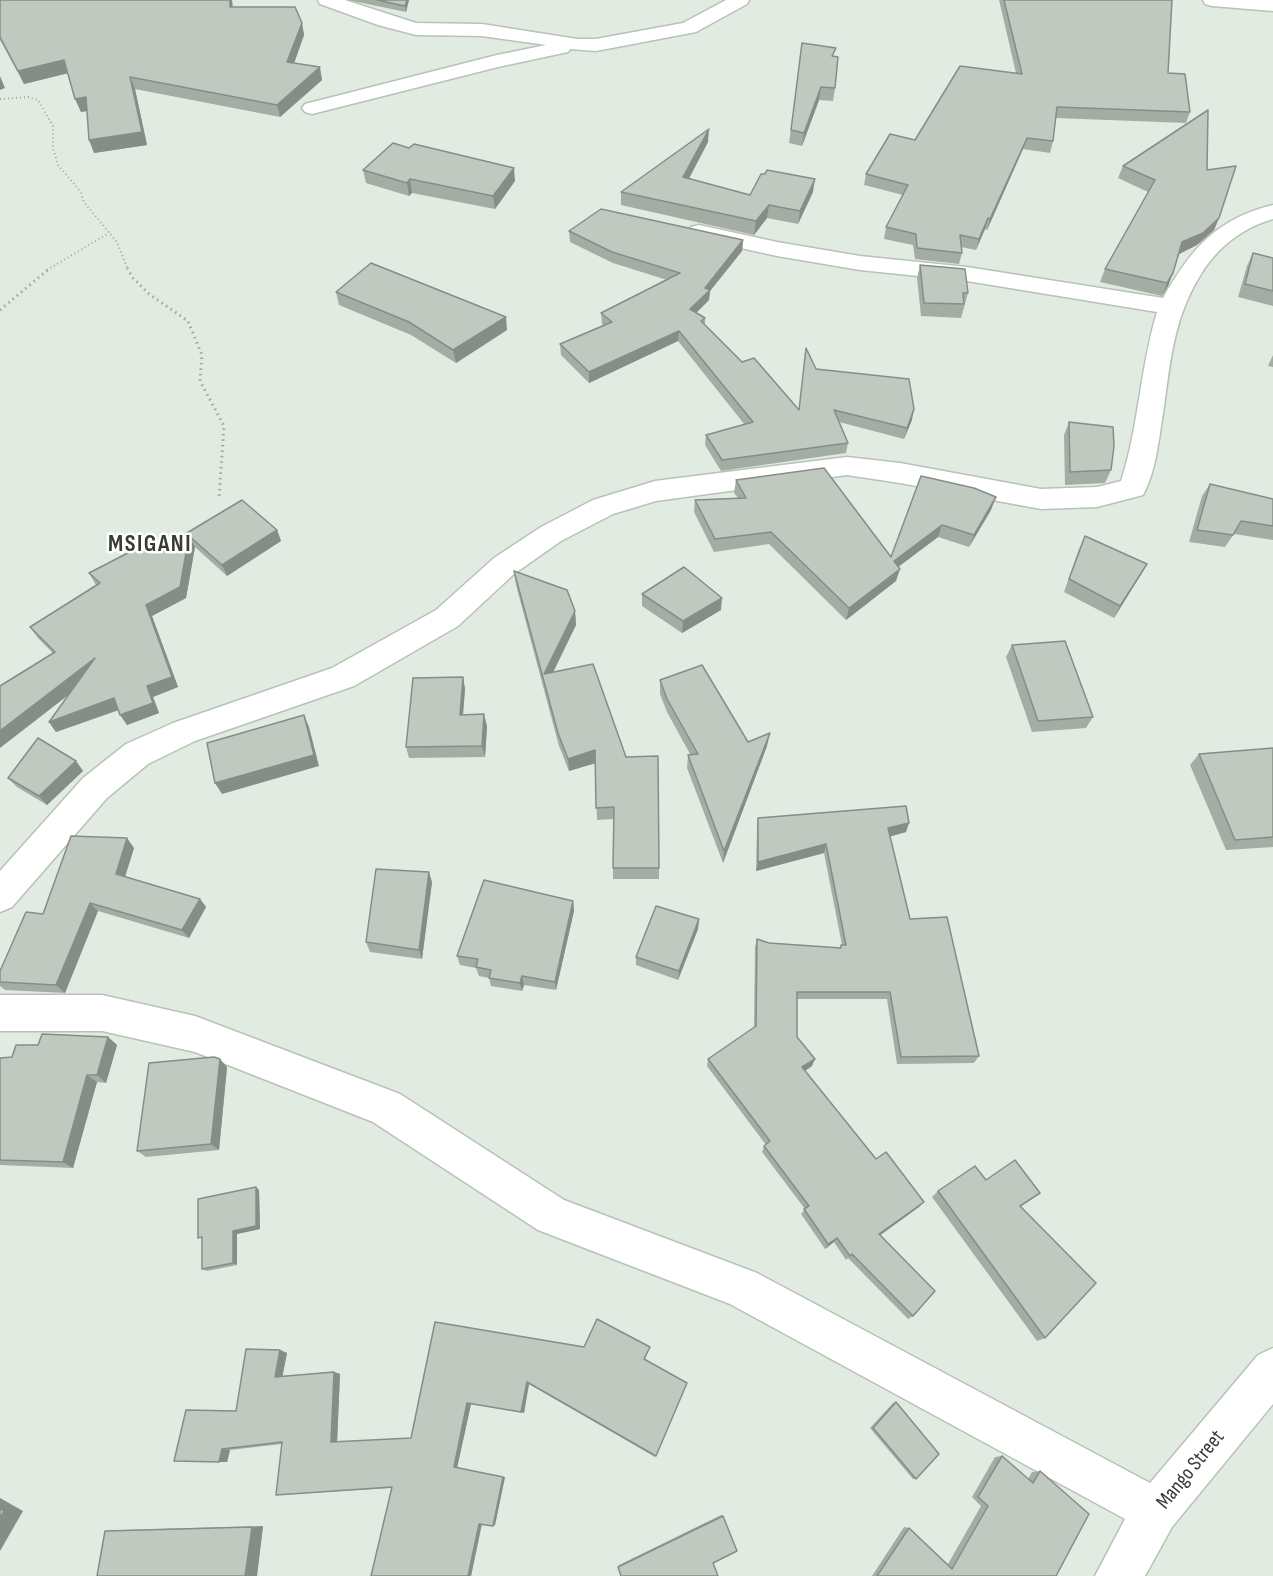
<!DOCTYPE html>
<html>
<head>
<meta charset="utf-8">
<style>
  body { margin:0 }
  canvas { display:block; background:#e1ebe1 }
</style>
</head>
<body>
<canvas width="1273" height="1576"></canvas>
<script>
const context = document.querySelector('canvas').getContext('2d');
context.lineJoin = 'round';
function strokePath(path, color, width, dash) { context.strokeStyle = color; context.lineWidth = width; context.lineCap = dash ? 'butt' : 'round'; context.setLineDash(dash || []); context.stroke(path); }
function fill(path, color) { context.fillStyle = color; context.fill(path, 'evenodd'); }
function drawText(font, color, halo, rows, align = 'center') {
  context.font = font + ' "Sofia Sans Condensed",sans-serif'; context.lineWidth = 5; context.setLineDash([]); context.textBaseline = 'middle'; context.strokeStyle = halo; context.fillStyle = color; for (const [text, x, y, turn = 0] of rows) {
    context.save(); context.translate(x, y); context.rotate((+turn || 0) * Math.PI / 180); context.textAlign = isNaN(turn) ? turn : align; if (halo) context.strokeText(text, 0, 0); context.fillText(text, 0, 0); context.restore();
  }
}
const minor = new Path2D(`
  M318,0H345L416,23L482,24L577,39H596L683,23L726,0H749L747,4L696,32L596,51L570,49L568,52L498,67L312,114L305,112L302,108L305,104L497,55L546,45L482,36L416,35L378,25L320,4Z
  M1203,0H1273V11L1212,6L1205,4Z
  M1273,205V219C1242,228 1218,247 1201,274C1169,325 1170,375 1160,433C1157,453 1153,477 1143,495L1097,507L1041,509L900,483L847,475L656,501L613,514L561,541L514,574L458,626L354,686L195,741L148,764L107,798L12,907L0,912V871L83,778L126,744L173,723L332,668L436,610L494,558L541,527L593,500L655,481L847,457L900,463L1041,489L1097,487L1121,481C1139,426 1140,368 1157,312L967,281L860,270L777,256L691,237L688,232L691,227L699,225L777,242L860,256L967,267L1163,298C1191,249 1216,219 1273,205Z
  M0,995H102L195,1016L400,1094L564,1200L757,1273L1150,1483L1258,1355L1273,1348V1404L1172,1527L1145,1576H1095L1125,1519L730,1304L538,1230L373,1122L195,1052L102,1031H0Z`);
strokePath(minor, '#b8c2b7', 3);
strokePath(new Path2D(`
  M0,99L28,97L38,100L53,126V148L58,165L80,191L84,202L117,242L128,270
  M47,270L109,233`), '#9fa79f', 2, [1, 3]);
strokePath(new Path2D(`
  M127,268L133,278L149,294L188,321L202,355L200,381L224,426L219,498
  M0,310L50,268`), '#9fa79f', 3, [1.5, 4]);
fill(minor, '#fff');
fill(new Path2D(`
  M0,0H232L233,7L302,23L304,35L294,63L322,80L280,117L135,89L147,145L94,153L87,111L81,112L68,73L24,84L0,40Z
  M348,0H409L406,12Z
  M999,0H1172L1168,73L1190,112L1186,123L1056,118L1053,141L1050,153L1023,149L987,230L985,229L976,250L961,247L962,253L959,264L915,259L913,245L884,239L886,227L903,195L864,185L866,174L1016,73Z
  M802,43L834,56L835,88L833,101L819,100L802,146L789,143Z
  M708,142L689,178L750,195L813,192L798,224L767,218L754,235L621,205V192Z
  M1123,166L1207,170L1219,218L1214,230L1197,245L1179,254L1173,273L1168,286L1162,296L1100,282L1105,269L1148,192L1118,178Z
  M363,170L515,181L495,209L412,193L409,196L366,183Z
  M569,231L743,240L742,251L710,291L709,300L696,313L705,318V325L742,362L799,410L816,369L912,420L904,439L839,422L848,443L846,453L721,471L705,445L706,435L745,425L678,341L589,383L561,355L560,344L603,325L602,324L601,313L667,280L613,263L570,242Z
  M1253,253L1273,258V306L1238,297L1247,266Z
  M920,265L968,293L961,318L921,316L917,278Z
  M336,292L507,330L456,363L411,335L339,305Z
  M1273,355V367L1268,366Z
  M1069,422L1111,470L1105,483L1065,485L1064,435Z
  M921,476L991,510L969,547L938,537L898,567L896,581L846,620L769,544L714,552L694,512L695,500L738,498L734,493L736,480L891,557Z
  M1210,484L1273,499V540L1234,534L1225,547L1189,542L1202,496Z
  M242,500L277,530L281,541L227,576L195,547L186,598L152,616L178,687L153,697L159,713L127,725L119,710L56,732L49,722L69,695L53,653L38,638L30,627L96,585L89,573L160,549Z
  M1085,536L1147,564L1114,618L1064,592L1079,549Z
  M514,571L575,611L576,625L553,672L659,868V879H613V819L597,820L595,763L569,771L559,746L516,585Z
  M642,594L721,610L682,633L642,606Z
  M1012,645L1093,717L1086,728L1032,732L1006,657Z
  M463,677L465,689L463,715L487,726L485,757L409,758L406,747Z
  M660,680L748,742L767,746L723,863L687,768L688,755L690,754L667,712L660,694Z
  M1273,748V847L1226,850L1190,765L1199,754Z
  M76,761L83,771L47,805L17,787L8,778Z
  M758,818L906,832L890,836L910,919L979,1056L974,1063L897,1064L887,999H797V1037L812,1066L805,1071L876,1159L919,1207L880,1235L913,1316L908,1319L848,1258L846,1260L834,1242L825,1249L801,1214L805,1209L762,1152L764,1146L766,1145L707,1066L708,1059L754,1028L755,947L757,939L769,943L840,948L842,945L824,853L756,871L757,827Z
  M134,848L125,877L200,899L206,907L189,938L98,911L65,993L5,990L0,986V971L43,914Z
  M432,882L422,959L370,952L366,942Z
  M573,901L574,911L556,990L524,985L522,991L491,986L489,978L479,976L476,968L460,965L457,956Z
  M699,919L698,929L678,980L636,965V957Z
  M108,1037L117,1045L106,1083L97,1082L73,1168L0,1165V1058L12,1057Z
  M227,1067L219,1150L146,1157L137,1151Z
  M986,1180L1040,1193L1021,1206L1045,1338L1037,1341L932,1197L938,1191Z
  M256,1187L259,1190L260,1229L237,1234V1265L207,1271L202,1269Z
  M435,1322L584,1347H650L645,1359L687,1383L655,1457L529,1384L524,1413L471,1404L457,1468L505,1477L495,1525L482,1524L471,1576L392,1488L276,1495L282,1444L230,1450L227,1462L174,1461L236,1411L280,1350L287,1353L282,1376L334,1372L340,1374L337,1442L411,1438Z
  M896,1402L916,1479H913L870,1428L893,1403Z
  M1002,1456L1028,1479L1032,1472L1040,1471L1056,1576H872L904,1527L909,1528L948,1564L981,1506L972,1497L995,1457Z
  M721,1515L723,1516L713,1563L618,1567L619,1565Z
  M263,1526L257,1576L105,1531L122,1530Z`), '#a4ada4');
fill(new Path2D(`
  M230,0H232L233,19L230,7Z
  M407,0H409L406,12L405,6Z
  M302,23L304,35L290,75L287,62Z
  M64,60L69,73L24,84L18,71Z
  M320,67L322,80L280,117L277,105Z
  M0,76L5,88L0,90Z
  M130,77L135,89L147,145L94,153L89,140Z
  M821,87L819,100L802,146L804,133Z
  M86,97L91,110L81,112L75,99Z
  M709,129L708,142L683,190V177Z
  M1027,138L1023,149L987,230L990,219Z
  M514,168L515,181L495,209L493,196Z
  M410,179L412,193L409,196L407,183Z
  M815,179L813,192L798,224L800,211Z
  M769,205L767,218L754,235L756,221Z
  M988,218L985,229L976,250L979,239Z
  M1219,218L1214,230L1197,245L1177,255L1182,242Z
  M743,240L742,251L710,291L709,300L689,320L690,309L705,288Z
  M1173,273L1168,286L1162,296L1167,283Z
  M506,317L507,330L456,363L453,350Z
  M679,331L678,341L589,383V372Z
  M914,409L912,420L904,439L907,428Z
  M996,497L991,510L969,547L974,535Z
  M942,525L938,537L890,573L894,561Z
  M277,530L281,541L227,576L222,565Z
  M189,536L195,547L186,598L152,616L178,687L153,697L159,713L127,725L120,715L147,686L146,605Z
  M1147,564L1140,576L1114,618L1120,606Z
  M900,569L896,581L846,620L849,608Z
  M722,598L721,610L682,633L683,621Z
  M575,611L576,625L546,687L544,674Z
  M95,658L102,669L0,748V731Z
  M463,677L465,689L462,726L460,715Z
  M114,698L121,709L56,732L49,722Z
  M484,714L487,726L485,757L482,746Z
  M304,715L309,727L319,766L222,794L215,783Z
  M770,733L767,746L723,863L724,851Z
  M595,750L596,763L569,771L568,759Z
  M76,761L83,771L47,805L39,796Z
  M909,823L906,832L885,838L888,828Z
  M127,838L134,848L123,883L116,874Z
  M826,844L824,853L756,871L758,862Z
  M429,872L432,882L422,959L419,950Z
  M200,899L206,907L189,938L182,930Z
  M573,901L574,911L556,990L555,982Z
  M90,903L98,911L65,993L56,985Z
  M699,919L698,929L678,980L679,971Z
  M522,976L524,985L522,991L520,983Z
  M108,1037L117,1045L106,1083L97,1075Z
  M220,1059L227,1067L219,1150L211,1144Z
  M815,1059L812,1066L800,1074L802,1067Z
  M87,1075L97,1082L73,1168L63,1162Z
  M256,1187L259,1190L260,1229L237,1234V1265L233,1263V1231Z
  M924,1202L919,1207L875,1239L879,1234Z
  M837,1238L834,1242L825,1249L828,1244Z
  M280,1350L287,1353L282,1379L275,1377Z
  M334,1372L340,1374L337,1443L331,1442Z
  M527,1382L529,1384L524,1413L521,1412Z
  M467,1403L471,1404L457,1468L454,1467Z
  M222,1449L230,1450L227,1462H219Z
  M503,1477H505L495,1525L493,1526Z
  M0,1498L23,1511L0,1551Z
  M482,1523L471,1576H468L479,1524Z
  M263,1526L257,1576H245L252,1527Z`), '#868d86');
const building = new Path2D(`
  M0,0H230V7H295L302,23L287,62L320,67L277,105L130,77L142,132L89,140L86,97L75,99L64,60L18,71L0,37Z
  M377,0H407L405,6Z
  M1004,0H1172L1168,73L1185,74L1190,112L1057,107L1053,141L1027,138L990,219L988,218L979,239L960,235L962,253L917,248L916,234L886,227L908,185L866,174L890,134L915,140L960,66L1022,74Z
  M802,43L836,48L832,56L838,57L835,88L821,87L804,133L791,130Z
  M1208,110L1207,170L1236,166L1219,218L1203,233L1182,242L1173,273L1167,283L1105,269L1155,180L1123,166Z
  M709,129L683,177L750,195L761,174H765L767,170L815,179L800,211L769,205L756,221L621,192Z
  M393,143L409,148L414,144L514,168L493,196L410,179L407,183L363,170Z
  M601,209L743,240L705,288L710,290L690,309L705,318L701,321L742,362L754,358L799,410L806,348L816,369L909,379L914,409L907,428L834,410L848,443L722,460L706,435L753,422L679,331L589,372L560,344L612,322L601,313L680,273L612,252L569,231Z
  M1253,253L1273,258V291L1245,284Z
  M371,263L506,317L453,350L409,322L336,292Z
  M920,265L965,269L968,293H963L964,304L924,303Z
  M1069,422L1113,427L1114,446L1111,470L1070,472Z
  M824,468L891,557L921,476L974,488L996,497L974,535L942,525L894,561L900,569L849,608L771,532L715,539L695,500L746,498L736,480Z
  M1210,484L1273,499V526L1241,521L1233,535L1197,530Z
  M242,500L277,530L222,565L189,536L180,587L146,605L172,677L147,686L153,703L120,715L114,698L49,722L95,658L0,731V686L55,652L30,627L100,583L89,573L149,542L160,549Z
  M1085,536L1147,564L1120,606L1069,579Z
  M684,567L722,598L683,621L642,594Z
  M514,571L567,590L575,611L544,674L593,664L626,757L658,756L659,868H613L614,807L596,808L595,750L568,759L558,733Z
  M1065,641L1093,717L1038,721L1012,645Z
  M702,665L748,742L770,733L724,851L688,755L698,754L667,699L660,680Z
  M463,677L460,715L484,714L482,746L406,747L413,678Z
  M304,715L314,755L215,783L207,743Z
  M38,738L76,761L39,796L8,778Z
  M1273,748V837L1235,840L1199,754Z
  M906,806L909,823L888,828L910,919L947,917L979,1056L901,1057L890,992H797V1037L815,1059L802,1067L876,1159L886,1152L924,1202L879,1234L935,1291L913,1316L852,1254L850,1256L837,1238L828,1244L804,1209L809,1206L764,1146L770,1141L708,1059L756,1026L757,939L769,943L841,948V945H846L826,844L758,862V818Z
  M71,836L127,838L116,874L200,899L182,930L90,903L56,985L0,982V971L26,912L43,914Z
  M376,869L429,872L419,950L366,942Z
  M484,880L573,901L555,982L522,976L520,983L489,978L491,970L476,967L478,959L457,956Z
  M656,906L699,919L679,971L636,957Z
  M42,1034L108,1037L97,1075H87L63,1162L0,1160V1058L12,1057L16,1045H38Z
  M214,1057L220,1059L211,1144L137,1151L149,1063Z
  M1015,1160L1040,1193L1020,1206L1096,1283L1045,1338L938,1191L975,1166L986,1180Z
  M256,1187V1226L233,1231V1263L202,1269V1237L198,1238V1199Z
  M597,1319L650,1347L644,1359L687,1383L656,1456L527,1382L521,1412L467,1403L454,1467L503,1477L493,1526L479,1524L468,1576H371L392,1487L276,1495L282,1442L222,1449L219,1462L174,1461L186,1410L236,1411L246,1349L280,1350L275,1377L334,1372L331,1442L411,1438L435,1322L584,1347Z
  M896,1402L939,1454L916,1479L873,1428Z
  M1002,1456L1033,1483L1040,1471L1089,1514L1056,1576H877L909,1528L952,1569L988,1506L978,1497Z
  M0,1509L4,1511L0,1518Z
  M723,1516L737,1551L713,1563L718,1576H621L618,1567Z
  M252,1527L245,1576H97L105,1531Z`);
fill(building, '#bfc9bf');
strokePath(building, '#868d86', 1.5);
drawText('21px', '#373b36', '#fff', [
  ["Mango Street",1191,1470,-51]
]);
context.letterSpacing = '1.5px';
drawText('bold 24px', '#373b36', '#fff', [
  ["MSIGANI",150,545]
]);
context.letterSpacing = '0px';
</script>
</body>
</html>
